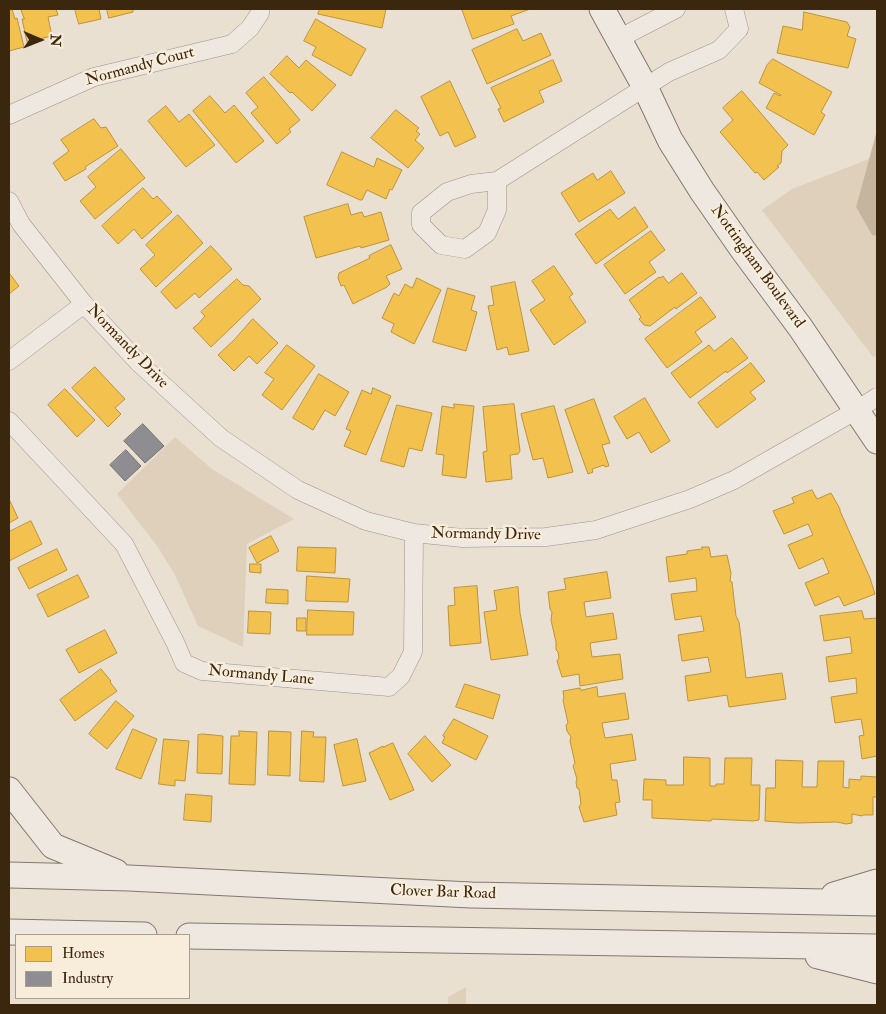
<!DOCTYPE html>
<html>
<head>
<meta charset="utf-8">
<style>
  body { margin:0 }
  #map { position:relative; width:886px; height:1014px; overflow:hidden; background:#eae0d2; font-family:"IM FELL Double Pica",serif }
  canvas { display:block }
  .frame { position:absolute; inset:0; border:10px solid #3b270e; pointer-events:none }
  .legend { position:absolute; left:15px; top:934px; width:175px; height:65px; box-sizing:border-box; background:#f8ecdb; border:1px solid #ac9d89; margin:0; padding:6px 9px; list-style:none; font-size:15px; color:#3b270e }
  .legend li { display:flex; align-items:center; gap:10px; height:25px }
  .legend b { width:25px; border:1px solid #ac9d89 }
  .north { position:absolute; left:15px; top:15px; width:50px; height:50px; -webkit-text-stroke:4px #f8ecdb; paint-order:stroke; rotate:91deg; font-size:14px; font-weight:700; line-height:20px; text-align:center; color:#3b270e }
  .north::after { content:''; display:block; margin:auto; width:18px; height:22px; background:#3b270e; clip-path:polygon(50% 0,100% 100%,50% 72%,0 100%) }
</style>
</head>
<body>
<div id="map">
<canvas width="886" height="1014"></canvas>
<div class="frame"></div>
<ul class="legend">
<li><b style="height:14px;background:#f2c14e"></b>Homes</li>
<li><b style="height:14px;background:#8d8d92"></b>Industry</li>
</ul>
<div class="north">N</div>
</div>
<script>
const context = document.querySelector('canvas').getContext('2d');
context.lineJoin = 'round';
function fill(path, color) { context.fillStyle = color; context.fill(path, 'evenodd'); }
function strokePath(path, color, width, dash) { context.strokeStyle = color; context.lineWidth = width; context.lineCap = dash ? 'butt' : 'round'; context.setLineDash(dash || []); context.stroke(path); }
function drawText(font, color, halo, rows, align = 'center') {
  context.font = font + ' "IM FELL Double Pica",serif'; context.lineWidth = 5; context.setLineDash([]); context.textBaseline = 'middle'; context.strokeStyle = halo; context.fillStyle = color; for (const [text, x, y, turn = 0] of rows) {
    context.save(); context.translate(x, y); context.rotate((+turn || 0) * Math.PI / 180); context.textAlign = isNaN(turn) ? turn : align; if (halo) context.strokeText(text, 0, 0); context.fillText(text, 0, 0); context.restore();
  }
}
fill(new Path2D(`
  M869,159L856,207L872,235L877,236V356L873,357L762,210L792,189Z
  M175,437L212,469L294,519L247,544L243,647L198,626L174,573L157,546L117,494Z
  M466,987V1005H448V997Z`), '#ded0bb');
fill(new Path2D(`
  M877,130V236L872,235L856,207Z`), '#c6b59e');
const homes = new Path2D(`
  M9,9H12L15,19L17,18L24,47L9,51Z
  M21,9H56L58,15L48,17L52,36L27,42L22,19H24Z
  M75,9H99L101,19L79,24Z
  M107,9H133V12L109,18Z
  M320,9H386L382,28L318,14Z
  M462,9H530L511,16L514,24L473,39Z
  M804,12L847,22L850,27L847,36L856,39L848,68L777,53L783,26L802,30Z
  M316,19L366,49L351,76L312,55L316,47L304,41Z
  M517,29L523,41L541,33L551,55L487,84L472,50Z
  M287,56L299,68L306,60L336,85L312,111L292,92L290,93L270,74Z
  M773,59L832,92L821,112L825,115L814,135L766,108L774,93L780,96L781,95L759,83L767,65Z
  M553,60L562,81L539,91L544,102L504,122L498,109L501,108L491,88Z
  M264,77L300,120L289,129L291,132L277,144L251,113L258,107L246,93Z
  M450,81L476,137L455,147L448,132L440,136L421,97Z
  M742,91L788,145L782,151L781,163L777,166L779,167L764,180L757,172L755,173L720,132L733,120L723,108Z
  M210,96L225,113L234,105L264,141L236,163L193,111Z
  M166,106L179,122L189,114L215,145L186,167L148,121Z
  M396,110L419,128L416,131L420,134L415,140L424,148L408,168L371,138Z
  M94,119L101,128L106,127L118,146L85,167L86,169L65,181L53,163L69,151L61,140Z
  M121,149L145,178L95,219L80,201L96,187L88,177Z
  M342,152L374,167L377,158L402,170L392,190L390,189L386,199L367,190L362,200H360L327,185Z
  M611,171L625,193L579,222L561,193L593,173L597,180Z
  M143,188L153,199L157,196L172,212L142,239L134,229L118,244L102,226Z
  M348,204L351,215L362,212L364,217L381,212L389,240L361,248L360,246L316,258L304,217Z
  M635,207L648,227L596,264L575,234L610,209L618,219Z
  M178,215L203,243L156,287L140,269L155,255L146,245Z
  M651,231L665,250L649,262L656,272L625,294L604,265Z
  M391,245L402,269L386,276L390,284L387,287L353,304L344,285L341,286L338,278L339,273L370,258L369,256Z
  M211,246L232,269L199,298L195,293L176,309L161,292Z
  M554,266L573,294L569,297L586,322L554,345L530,310L545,300L532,281Z
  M9,273L19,286L9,294Z
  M682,273L697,293L676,309L675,307L650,326L644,325L639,319L641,317L629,300L659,277L660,278L663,276L668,283Z
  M417,278L441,290L414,344L391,332L394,324L382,318L394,293L399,296L405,284L412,288Z
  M237,279L243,285L249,286L261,299L211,347L193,328L198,324L205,316L201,312Z
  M515,282L529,351L509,355L507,347L497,350L488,306L494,305L491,287Z
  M448,288L475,296L471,310L477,312L466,351L433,342Z
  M701,297L716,317L695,332L702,342L667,368L645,339Z
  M253,319L278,343L257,364L249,356L234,371L218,355L234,340Z
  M732,338L748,358L727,373L726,371L690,398L671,373L709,345L714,351Z
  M287,345L315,366L282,410L262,395L274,379L265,373Z
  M751,363L765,381L750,392L756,399L717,428L698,403Z
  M95,367L125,399L115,408L121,414L108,427L72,388Z
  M319,374L349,392L335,416L325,410L313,430L293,418Z
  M373,388L391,396L366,455L344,446L351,431L346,429L362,390L371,394Z
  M65,389L95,420L77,437L48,405Z
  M645,398L670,441L651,453L639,432L627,439L614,417Z
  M594,399L610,443L602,445L609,466L605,467L604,465L592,469L593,472L588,474L565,410Z
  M454,404L474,406L466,478L442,475L444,455L436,454L442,406L454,408Z
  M514,404L520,451L518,454L510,455L512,479L486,482L483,452L487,451L483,407Z
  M397,405L432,413L422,451L409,448L404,467L381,461Z
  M554,406L573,472L548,478L543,458L533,460L521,414Z
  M812,490L817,499L831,493L840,509V511L870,578L875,594L844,606L839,596L815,606L805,583L829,573L823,558L799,569L788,545L813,535L808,524L784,534L773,511L794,503L792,498Z
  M9,499L18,518L9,523Z
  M31,521L42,544L9,561V532Z
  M271,536L279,551L257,563L249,548Z
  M298,547L336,548L335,573L297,571Z
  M702,547H709L711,557L727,555L731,573L730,581L732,582L736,616L739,622L746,678L782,673L786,699L729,707L727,695L688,701L685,676L711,672L708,657L682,661L678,635L704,631L701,616L675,620L671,594L697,591L696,578L669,582L666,557L687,554V551L702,549Z
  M57,549L67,570L29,589L18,568Z
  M250,564H261V573L250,572Z
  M607,572L611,598L584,602L586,617L613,613L617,639L590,643L592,657L620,654L623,679L580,686L579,674L562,677L557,661L559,658L558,652L556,650V642L551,620L552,612L550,609L548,592L566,589L564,579Z
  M78,575L89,597L48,617L37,595Z
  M307,576L350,579L348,602L306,601Z
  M477,586L481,643L450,646L448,606L455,605L454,588Z
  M518,587L520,613L528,655L491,660L484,612L497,610L494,591Z
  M267,589L288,590V604L266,603Z
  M308,610L354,612L353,635H307Z
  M249,611L271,612L270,634L248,633Z
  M862,611L864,619L877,618V756L862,759L859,736L864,735L861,719L835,723L831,697L857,693L856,678L829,682L826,657L852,653L850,637L824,641L820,616Z
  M297,618H306V631H297Z
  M105,630L117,653L79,673L66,650Z
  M101,669L111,681L110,682L117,691L75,721L60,700Z
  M465,684L500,695L493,719L456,707Z
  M597,687L598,697L625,693L629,719L602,723L605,738L632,734L636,760L610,764L612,780H617L620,802L615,803L617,815L584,822L579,807L581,804L579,789L577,788L576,782L577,779L573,766L575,763L570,741L571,737L567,731L566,725L568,723L563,700L564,698L563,691L580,688L581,690Z
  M116,701L134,716L107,749L89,734Z
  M454,719L488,736L476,760L442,743L445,737L443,736Z
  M133,729L157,739L141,779L116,769Z
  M239,731L257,732L255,785L229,784L231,736H239Z
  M269,731L291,732L290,776L268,775Z
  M302,731L314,732L313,737H326L324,782L300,781Z
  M203,734L223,736L222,774L197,773L198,735Z
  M425,736L451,765L432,782L408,754Z
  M164,739L189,741L185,781L175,780V786L159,784Z
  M357,739L366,781L343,786L334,745Z
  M393,743L414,790L390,800L369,753L383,746V747Z
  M684,757L710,758V786H716V784H724L725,758H752L751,785H760L759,820L753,821L712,819L711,821L652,818V800H643L644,779L666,780V785H683Z
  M776,760L803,761L802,787H817L818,761H844L843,787L849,788V779L861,780V776L877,777V797H873V815H863L862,816L852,814V823L846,824L837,822L797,823L765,821L766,788H775Z
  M186,794L212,796L211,822L184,820Z`);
fill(homes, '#f2c14e');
strokePath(homes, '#bb933b', 1);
const industry = new Path2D(`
  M143,424L164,446L145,463L124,441Z
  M126,450L141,466L125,481L110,465Z`);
fill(industry, '#8d8d92');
strokePath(industry, '#746e6a', 1);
const street = new Path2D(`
  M618,39L676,9
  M9,115L94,77L232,44L250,28L260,13V9
  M497,181V210L487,233L465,249L441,245L421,225V213L447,192L471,184L497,181L669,72L719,50L739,29L734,9
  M9,201L21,224L84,304L139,363L221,438L298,490L366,521L414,533L462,538L546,537L596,530L690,499L734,480L857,410L877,397
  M9,361L84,304
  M9,421L124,544L175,642L184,663L202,671L389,687L401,676L413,652L414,533`);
const secondary = new Path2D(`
  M602,9L645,87L670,140L702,191L743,250L800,327L877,441
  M9,790L53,846L116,872
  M9,875L129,878L471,895L877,903
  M834,895L877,882
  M9,932L144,935
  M189,936L877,947
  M818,956L877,971`);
strokePath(street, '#9b9388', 19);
strokePath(secondary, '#82796e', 27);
strokePath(street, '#eee8e1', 18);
strokePath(secondary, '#eee8e1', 25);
drawText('16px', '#3b270e', '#f8ecdb', [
  ["Normandy Court",140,67,-15],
  ["Nottingham Boulevard",757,267,54],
  ["Normandy Drive",127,347,46],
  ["Normandy Drive",486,535,1],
  ["Normandy Lane",261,676,5],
  ["Clover Bar Road",443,893,2]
]);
</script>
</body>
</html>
